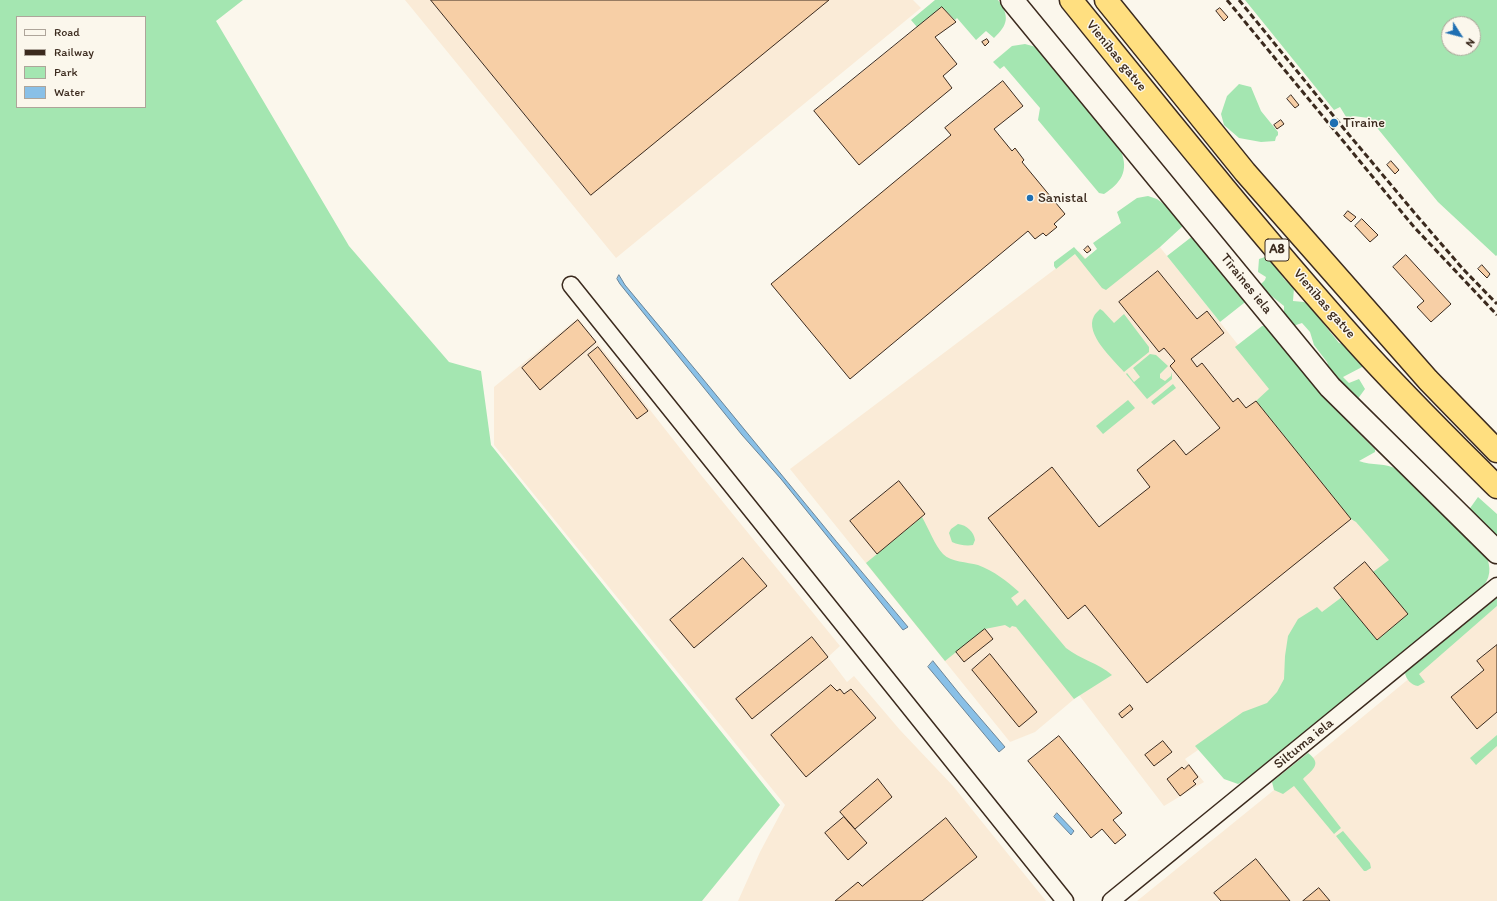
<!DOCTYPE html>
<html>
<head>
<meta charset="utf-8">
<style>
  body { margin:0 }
  #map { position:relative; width:1497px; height:901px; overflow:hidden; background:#fbf7ec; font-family:Itim,sans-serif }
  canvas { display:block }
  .legend { position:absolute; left:16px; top:16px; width:130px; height:92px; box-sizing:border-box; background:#fbf7ec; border:1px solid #aea59a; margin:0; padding:5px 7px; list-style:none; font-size:12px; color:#3b2a1e }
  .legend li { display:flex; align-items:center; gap:8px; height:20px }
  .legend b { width:20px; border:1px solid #aea59a }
  .north { position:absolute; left:1441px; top:16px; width:40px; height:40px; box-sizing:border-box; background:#fbf7ec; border:1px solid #aea59a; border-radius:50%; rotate:126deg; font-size:11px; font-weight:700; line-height:16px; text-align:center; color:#3b2a1e }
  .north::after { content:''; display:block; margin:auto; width:14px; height:18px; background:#1f6fb2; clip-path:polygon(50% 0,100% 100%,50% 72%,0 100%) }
</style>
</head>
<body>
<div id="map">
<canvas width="1497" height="901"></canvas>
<ul class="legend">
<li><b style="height:5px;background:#fbf7ec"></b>Road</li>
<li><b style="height:5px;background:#3b2a1e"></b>Railway</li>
<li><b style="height:11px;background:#a4e6b1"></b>Park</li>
<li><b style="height:11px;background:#89c0e7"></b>Water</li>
</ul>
<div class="north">N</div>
</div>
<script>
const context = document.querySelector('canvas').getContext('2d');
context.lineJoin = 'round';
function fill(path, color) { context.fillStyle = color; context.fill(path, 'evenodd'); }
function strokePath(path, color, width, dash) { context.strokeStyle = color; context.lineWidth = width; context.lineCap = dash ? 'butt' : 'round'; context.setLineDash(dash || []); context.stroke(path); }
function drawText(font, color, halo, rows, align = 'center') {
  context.font = font + ' Itim,sans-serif'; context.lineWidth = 3; context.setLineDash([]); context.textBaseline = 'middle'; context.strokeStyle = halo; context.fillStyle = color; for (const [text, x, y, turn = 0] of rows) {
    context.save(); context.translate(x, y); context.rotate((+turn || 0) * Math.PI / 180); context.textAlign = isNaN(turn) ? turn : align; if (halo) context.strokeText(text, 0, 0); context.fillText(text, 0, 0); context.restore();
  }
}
fill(new Path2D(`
  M405,0H913L921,8L616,258Z
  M1139,221L1320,447L1469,574L1243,755L1224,732L1185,759L1204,782L1164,806L1079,695L1035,732L1010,742L790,469L1079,251L1088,261Z
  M578,318L701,475L840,646L828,657L847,682L854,676L900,730L953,786L1046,901H738L760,852L785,805L494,445V387Z
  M1497,606V901H1137L1274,790Z`), '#faebd7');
fill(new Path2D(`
  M0,0H243L216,21L349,246L449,362L481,371L491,445L780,805L702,901H0ZM17,17H145V107H17Z
  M935,0H998C1010,16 1008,25 994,38L986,31L976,40L957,18L955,20L942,7L917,27L911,20Z
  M1245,0H1497V255L1496,256L1438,202L1369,118L1353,116L1348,120L1340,107L1334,110ZM1449,24H1473V48H1449Z
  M1025,44L1036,47L1121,151C1129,171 1121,183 1104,194L1099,193L1038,120L1040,108L1004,66L1000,69L993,62L1012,46Z
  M1239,84L1251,87L1261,111L1278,132V135L1276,137L1275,141L1261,142L1239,138L1224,125L1221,114L1227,96Z
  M1148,196L1157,199L1165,205L1168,202L1184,225L1160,247L1106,290L1102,288L1075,254L1056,269L1054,266V262L1074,247L1085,259L1097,249L1093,243L1121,223L1117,212L1137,198Z
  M1194,235L1245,301L1244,303L1220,322L1167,256Z
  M1268,256L1284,279L1294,288L1293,301L1304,302L1312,306L1319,318L1339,343L1349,345L1356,360L1364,366L1343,377L1349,383L1359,379L1365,389L1357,400L1331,373L1327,362L1314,345L1310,332L1302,323L1290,327L1284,314V306L1259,286L1265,280L1266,277L1258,272L1259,259Z
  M1100,309L1103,311L1114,323L1124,314L1149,347V352L1124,372C1114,360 1084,334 1094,316C1095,314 1098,311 1100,309Z
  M1262,326H1270C1303,370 1335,411 1375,449V452L1359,461C1372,466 1386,462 1398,470L1485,554C1492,567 1491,579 1480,590L1244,781L1238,784L1224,779L1195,746L1243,712L1267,703L1277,692L1284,679L1285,656L1288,636L1298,619L1317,607L1322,612L1342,597L1377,640L1408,614L1373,572L1389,560L1356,522L1351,519L1256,401L1269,389L1235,347Z
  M1150,354L1156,355L1168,366L1160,374V378L1165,381L1171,376L1172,372V379L1147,399L1126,374L1127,373L1134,382L1140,377L1133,368Z
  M1173,384L1176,388L1154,405L1151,402Z
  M1128,400L1135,408L1103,434L1096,426Z
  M1478,497L1497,514V538L1468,511Z
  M922,517C928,527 935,546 943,554C951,562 967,562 978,565C994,571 1007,581 1019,592L1011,598L1017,606L1025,599L1066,648C1080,659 1098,663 1112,675L1074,699L1016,627L1012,626L1010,628L1005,625L985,629L945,661L866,563Z
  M958,524C967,525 974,532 975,540L973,545C967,546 958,545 952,542L949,533L951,529Z
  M1497,598V606L1419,674L1425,682L1418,686C1411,685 1406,679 1405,673Z
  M1497,735V746L1476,765L1470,758Z
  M1308,753C1323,764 1312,770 1303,779L1341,828L1334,834L1294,786L1283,794L1274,790L1272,782Z
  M1343,831L1370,863L1371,868L1366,871H1364L1336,836Z`), '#a4e6b1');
const water = new Path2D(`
  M619,275L625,285C720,398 812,514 908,627L903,630L781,479L742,435L620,284L617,279Z
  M933,661L962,697L1005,747L999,752L928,667Z
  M1057,813L1074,831L1071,835L1054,817Z`);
fill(water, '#89c0e7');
strokePath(water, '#6a8497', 1);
const building = new Path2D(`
  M431,0H829L591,195Z
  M942,7L956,22L935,37L957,64L943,76L952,88L859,165L814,111Z
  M1220,8L1228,17L1224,21L1216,11Z
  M987,39L989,42L985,46L982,42Z
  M1003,81L1023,106L994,129L1012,151L1015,148L1024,160L1022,162L1065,214L1054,224L1057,227L1046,236L1043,233L1035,239L1028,231L850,379L771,284L951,135L945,128Z
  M1291,95L1299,105L1295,108L1287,99Z
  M1281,120L1284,124L1277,129L1274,125Z
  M1391,161L1399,170L1395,174L1387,165Z
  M1348,211L1356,217L1351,222L1344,216Z
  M1362,219L1378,235L1370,242L1355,226Z
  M1088,246L1091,250L1087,253L1084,250Z
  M1406,255L1451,304L1431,322L1417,307L1424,301L1393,267Z
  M1482,265L1490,274L1487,278L1478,269Z
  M1158,271L1197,319L1207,311L1224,333L1191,359L1197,367L1202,363L1233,402L1238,398L1246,408L1256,401L1351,519L1147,683L1085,605L1068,619L988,518L1052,467L1099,527L1150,487L1137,470L1174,440L1186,455L1220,428L1170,366L1175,361L1164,348L1159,352L1119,302Z
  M578,320L596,342L540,390L522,368Z
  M598,347L648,411L637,419L588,355Z
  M899,481L925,514L877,554L850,521Z
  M743,558L767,586L694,648L670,620Z
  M1365,562L1408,614L1377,640L1334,588Z
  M985,629L993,639L964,662L956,652Z
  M812,637L828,657L752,719L736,699Z
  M1497,645V712L1477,729L1451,697L1484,670L1477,661Z
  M990,654L1037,712L1019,727L972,670Z
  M831,685L837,691L840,689L844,694L851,689L876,718L806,777L771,735Z
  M1130,705L1133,709L1122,718L1119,714Z
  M1059,736L1122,813L1113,820L1126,835L1115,844L1102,829L1091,838L1028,761Z
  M1163,741L1172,752L1154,766L1145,755Z
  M1189,765L1198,777L1193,781L1196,784L1180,796L1167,779L1182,767L1184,769Z
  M878,779L892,797L855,829L840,812Z
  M844,817L867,843L848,860L825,833Z
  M946,818L977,857L922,901H835L858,882L862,886Z
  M1256,859L1290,901H1221L1214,893Z
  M1319,888L1330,901H1303Z`);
fill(building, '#f7cfa6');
strokePath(building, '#3b2a1e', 1);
const street = new Path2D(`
  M571,285L1065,901
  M1111,901L1497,586`);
const secondary = new Path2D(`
  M1012,0L1330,387L1497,552`);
const highway = new Path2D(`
  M1071,0C1165,116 1259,233 1359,345C1403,394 1450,440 1497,487
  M1106,0L1245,172L1428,380L1497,451`);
strokePath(street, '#3b2a1e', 19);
strokePath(secondary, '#3b2a1e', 25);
strokePath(highway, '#3b2a1e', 25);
strokePath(street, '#fbf7ec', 16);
strokePath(secondary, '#fbf7ec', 22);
strokePath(highway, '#ffdf80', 22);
strokePath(new Path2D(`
  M1227,0L1414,227L1497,315
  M1239,0L1345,130L1418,217L1463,269L1497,304`), '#3b2a1e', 3, [6, 3]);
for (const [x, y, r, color] of [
  [1334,123,5,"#1f6fb2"],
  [1030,198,4,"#1f6fb2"]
]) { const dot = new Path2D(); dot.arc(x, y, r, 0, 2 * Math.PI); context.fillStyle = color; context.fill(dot); strokePath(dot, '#fbf7ec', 1.5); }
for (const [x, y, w] of [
  [1277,250,24]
]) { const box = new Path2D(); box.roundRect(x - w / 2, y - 11, w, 22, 3); context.fillStyle = '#fbf7ec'; context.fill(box); strokePath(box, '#3b2a1e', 1); }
drawText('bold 13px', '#3b2a1e', null, [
  ["A8",1277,250]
]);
drawText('14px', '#3b2a1e', '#fbf7ec', [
  ["Vienības gatve",1116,56,51],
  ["Tīraines iela",1246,284,51],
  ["Vienības gatve",1324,304,49],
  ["Siltuma iela",1304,744,-39]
]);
drawText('14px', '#3b2a1e', '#fbf7ec', [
  ["Tīraine",1343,123],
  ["Sanistal",1038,198]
], 'left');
</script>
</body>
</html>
